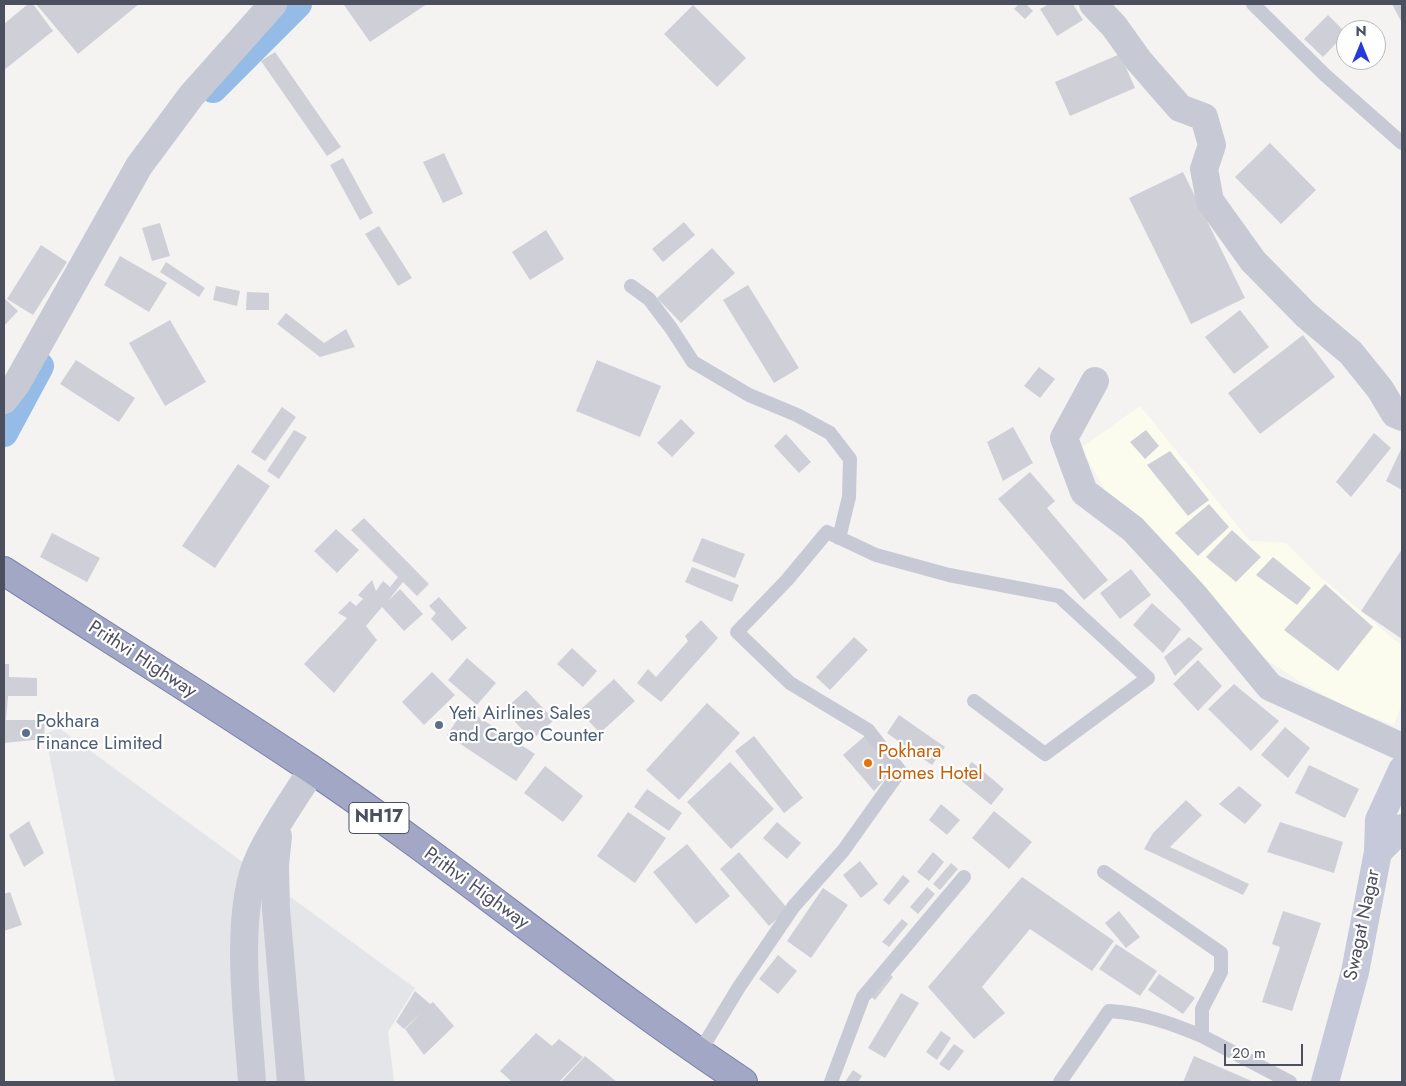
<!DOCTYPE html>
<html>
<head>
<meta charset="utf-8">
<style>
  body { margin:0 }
  #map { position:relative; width:1406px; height:1086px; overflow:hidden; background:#f4f3f2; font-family:Jost,sans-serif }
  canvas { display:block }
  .frame { position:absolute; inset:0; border:5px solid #4b4f5e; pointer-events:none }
  .north { position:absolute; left:1336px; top:20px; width:50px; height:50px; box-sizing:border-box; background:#fff; border:1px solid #b7b9bf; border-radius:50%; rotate:0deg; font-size:14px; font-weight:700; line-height:20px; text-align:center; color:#4b4f5e }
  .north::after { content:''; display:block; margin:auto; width:18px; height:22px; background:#283bd8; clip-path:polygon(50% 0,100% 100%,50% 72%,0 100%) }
  .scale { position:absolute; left:1224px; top:1044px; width:79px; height:22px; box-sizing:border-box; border:2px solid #4b4f5e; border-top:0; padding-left:6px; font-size:15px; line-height:18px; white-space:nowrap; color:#4b4f5e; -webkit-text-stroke:4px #fff; paint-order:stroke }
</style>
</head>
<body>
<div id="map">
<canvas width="1406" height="1086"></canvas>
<div class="frame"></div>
<div class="north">N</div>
<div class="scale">20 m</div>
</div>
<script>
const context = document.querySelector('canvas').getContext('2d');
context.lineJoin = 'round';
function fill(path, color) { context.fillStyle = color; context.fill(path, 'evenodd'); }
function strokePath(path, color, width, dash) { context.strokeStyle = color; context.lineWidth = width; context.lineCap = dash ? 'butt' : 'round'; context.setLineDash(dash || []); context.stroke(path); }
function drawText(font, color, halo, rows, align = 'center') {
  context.font = font + ' Jost,sans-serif'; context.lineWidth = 4.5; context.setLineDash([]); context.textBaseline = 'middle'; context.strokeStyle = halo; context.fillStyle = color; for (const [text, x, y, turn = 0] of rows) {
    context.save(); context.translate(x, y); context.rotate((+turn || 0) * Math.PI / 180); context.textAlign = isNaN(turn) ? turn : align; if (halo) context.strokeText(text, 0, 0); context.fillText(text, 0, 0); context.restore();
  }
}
fill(new Path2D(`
  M1140,406L1250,541L1286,543L1318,575L1402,646V704L1394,725L1352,710L1304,684L1261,656L1108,495L1081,448Z`), '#fbfcee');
fill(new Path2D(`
  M59,728L415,988L388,1032L394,1082H115L45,734Z`), '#e4e5e9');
strokePath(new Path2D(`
  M213,89L298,4
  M4,433L40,366`), '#95bbe7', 28);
fill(new Path2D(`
  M28,4H33L53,31L4,70V24Z
  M36,4H139L78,54Z
  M427,4L370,42L344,5L345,4Z
  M1019,4H1026L1033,11L1025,19L1014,9Z
  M1049,4H1073L1083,20L1057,36L1040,9Z
  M1392,4H1402V23Z
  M693,5L746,58L717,87L664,34Z
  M1328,15L1346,33L1323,57L1304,39Z
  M275,52L341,147L327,156L261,61Z
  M1120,54L1135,88L1070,116L1055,82Z
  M1270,143L1316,190L1281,224L1235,177Z
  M444,153L463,194L443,203L423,162Z
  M343,158L373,213L360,220L330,165Z
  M1183,172L1245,298L1191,324L1129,198Z
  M684,222L695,235L663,262L652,249Z
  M160,223L170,256L152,261L142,228Z
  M379,226L412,278L398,286L365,234Z
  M546,230L564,259L530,280L512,252Z
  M41,245L67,262L33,315L7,299Z
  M712,248L735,273L681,323L657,298Z
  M120,256L167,283L149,312L104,285Z
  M166,262L205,288L199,297L160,272Z
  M748,285L799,368L774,383L723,300Z
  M216,286L240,291L237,306L213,300Z
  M247,292L269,293V310H246Z
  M4,298L18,311L4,326Z
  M1240,310L1269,347L1234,374L1205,337Z
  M286,313L324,343L346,329L355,347L320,357L277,324Z
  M170,320L206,382L165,406L129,343Z
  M1303,335L1335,377L1260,434L1228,393Z
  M76,360L135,398L119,422L60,384Z
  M597,360L661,386L640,437L576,411Z
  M1039,367L1055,379L1040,398L1024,386Z
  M282,407L296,417L265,461L251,452Z
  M681,419L695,433L672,457L657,443Z
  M1013,427L1033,463L1003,481L987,442Z
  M294,430L307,437L279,479L267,471Z
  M1146,430L1159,446L1145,459L1130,442Z
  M1374,433L1391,448L1351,497L1336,482Z
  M786,434L811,462L799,473L774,446Z
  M1402,447V490L1386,481Z
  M1170,451L1209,500L1188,516L1147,465Z
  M238,464L270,486L215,568L182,546Z
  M1030,472L1055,501L1047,508L1108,580L1084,600L998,499Z
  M1209,504L1229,527L1198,556L1175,533Z
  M364,518L429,584L417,596L403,582L388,601L400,589L423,614L404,631L382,607L366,626L377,640L334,693L304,664L347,618L338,613L350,601L356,606L363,599L358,595L372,580L376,591L383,581L390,587L398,577L351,530Z
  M336,529L359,550L337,573L314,551Z
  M1232,530L1261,557L1236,582L1206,557Z
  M52,533L100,558L87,582L40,557Z
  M702,538L745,554L735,578L692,561Z
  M1402,549V639L1361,611Z
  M1273,557L1311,588L1297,605L1256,575Z
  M692,567L739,585L732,602L685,582Z
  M1131,569L1151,595L1120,619L1100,593Z
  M1325,584L1373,627L1338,671L1284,630Z
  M439,597L467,628L452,641L431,619L436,613L429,606Z
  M1152,603L1181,629L1163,653L1133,625Z
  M701,620L718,638L661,702L637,683L648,669L656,677L688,641L685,636Z
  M854,637L868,650L830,690L816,677Z
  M1189,637L1203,649L1175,676L1164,657Z
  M572,648L597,671L583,687L557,664Z
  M467,658L496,683L477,705L448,680Z
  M1198,660L1222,686L1198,711L1173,684Z
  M4,664H9V677L37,678V696H8L6,720H45L44,739L4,743Z
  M432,672L455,695L424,725L402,702Z
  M614,679L635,701L600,733L579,711Z
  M1234,684L1279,721L1251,751L1208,709Z
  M526,690L554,720L532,740L504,710Z
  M707,703L740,733L679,800L646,770Z
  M465,708L535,754L516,781L447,735Z
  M899,715L945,747L932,765L887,733Z
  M1285,727L1310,748L1288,778L1261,755Z
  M866,735L893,770L874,791L843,755Z
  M754,736L803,798L784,813L735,751Z
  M730,762L774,809L731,849L687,802Z
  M972,762L1004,789L991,805L958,778Z
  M1309,765L1359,789L1345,818L1295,793Z
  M545,766L583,796L563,822L524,793Z
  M1239,786L1262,805L1245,824L1219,804Z
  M647,789L682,813L669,831L634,807Z
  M1186,800L1202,815L1170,847L1249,884L1243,895L1144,849L1153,833Z
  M941,804L960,820L947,835L929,820Z
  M994,811L1032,842L1009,869L972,838Z
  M628,812L666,838L635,883L597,856Z
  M29,821L44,853L24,867L9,835Z
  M777,822L801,843L787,859L763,838Z
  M1280,822L1343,842L1334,873L1267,852Z
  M687,844L730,896L696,924L653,872Z
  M739,852L788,909L769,926L720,869Z
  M933,852L944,862L929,881L917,872Z
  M860,861L878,884L861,898L843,875Z
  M951,863L958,869L940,890L933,884Z
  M903,875L910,881L889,905L883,900Z
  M1022,877L1114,941L1092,971L1030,929L982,987L1005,1013L974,1039L928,987Z
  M927,887L935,894L918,914L910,907Z
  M823,888L848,905L811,958L787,941Z
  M10,892L22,925L4,931V894Z
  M1119,911L1140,937L1126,948L1105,923Z
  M1283,911L1321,923L1292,1011L1262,1002L1280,947L1272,944Z
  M902,919L908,924L889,947L882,942Z
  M1116,944L1157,971L1140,996L1099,969Z
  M778,955L797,971L778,994L759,979Z
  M886,971L893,977L875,1000L867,994Z
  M1159,974L1195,998L1183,1014L1148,990Z
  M415,991L430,1004L433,1002L454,1026L424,1055L405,1029L422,1012L404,1029L396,1022Z
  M901,993L919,1003L885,1058L868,1048Z
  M941,1031L951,1038L937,1060L926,1052Z
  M536,1033L552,1046L559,1039L583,1057L559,1082H512L500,1071Z
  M954,1044L964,1051L949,1071L939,1064Z
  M585,1056L617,1082H561Z
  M1194,1056L1254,1082H1183Z
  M853,1070L862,1076L858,1082H845Z`), '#cfd0d7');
const trunk = new Path2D(`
  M4,571C106,637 210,701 311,769C459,869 595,984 743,1082`);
strokePath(trunk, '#7980a8', 30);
strokePath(new Path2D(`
  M1253,4L1325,75L1402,143
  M631,286L649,299L671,328L693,362L749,395L797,415L830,433L850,459L849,497L839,538
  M1104,872L1221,953V972L1202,1009V1036L1290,1082
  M699,1053L739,987L794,906L843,851L900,771L868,730L790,683L737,632L787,580L827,532L876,555L949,575L1059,596L1148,678L1045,754L974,701
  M831,1082L863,997L964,877
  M1060,1082L1109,1011C1143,1013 1170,1023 1202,1036`), '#c7cad5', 14);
strokePath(new Path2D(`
  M1093,4L1114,26L1139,61L1180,108L1204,117L1212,145L1204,169L1210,201L1253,261L1306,315L1351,353L1380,389L1395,414L1402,417
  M1095,381L1064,438L1084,492L1133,529L1193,594L1270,687L1402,747
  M4,400L17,383L139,166L191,96L273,4`), '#c7cad5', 28);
strokePath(new Path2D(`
  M278,836L275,865L276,909L291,1082
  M252,1082C248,1021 233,914 259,858C273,827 294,799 312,770`), '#c7cad5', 28);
strokePath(new Path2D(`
  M1378,852L1402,828
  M1325,1082L1355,972L1378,852L1379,820L1402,770`), '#c6c9d9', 28);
strokePath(trunk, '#a1a7c5', 28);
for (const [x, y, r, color] of [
  [439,725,5,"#5c6f8a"],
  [26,733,5,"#5c6f8a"],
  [868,763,5,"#e8710a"]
]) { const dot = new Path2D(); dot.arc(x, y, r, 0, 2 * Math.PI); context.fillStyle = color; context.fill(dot); strokePath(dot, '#fff', 2); }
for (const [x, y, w] of [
  [379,818,60]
]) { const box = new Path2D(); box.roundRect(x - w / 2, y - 15.5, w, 31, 4); context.fillStyle = '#fff'; context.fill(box); strokePath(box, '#4b4f5e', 1); }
drawText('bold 18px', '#4b4f5e', null, [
  ["NH17",379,818]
]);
drawText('19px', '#4b4f5e', '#fff', [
  ["Prithvi Highway",142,660,33],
  ["Prithvi Highway",476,889,36],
  ["Swagat Nagar",1363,925,-78]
]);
drawText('19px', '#4e5e75', '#fff', [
  ["Yeti Airlines Sales",449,714],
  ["and Cargo Counter",449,736],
  ["Pokhara",36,722],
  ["Finance Limited",36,744]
], 'left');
drawText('19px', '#c56008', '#fff', [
  ["Pokhara",878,752],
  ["Homes Hotel",878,774]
], 'left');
</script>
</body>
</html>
